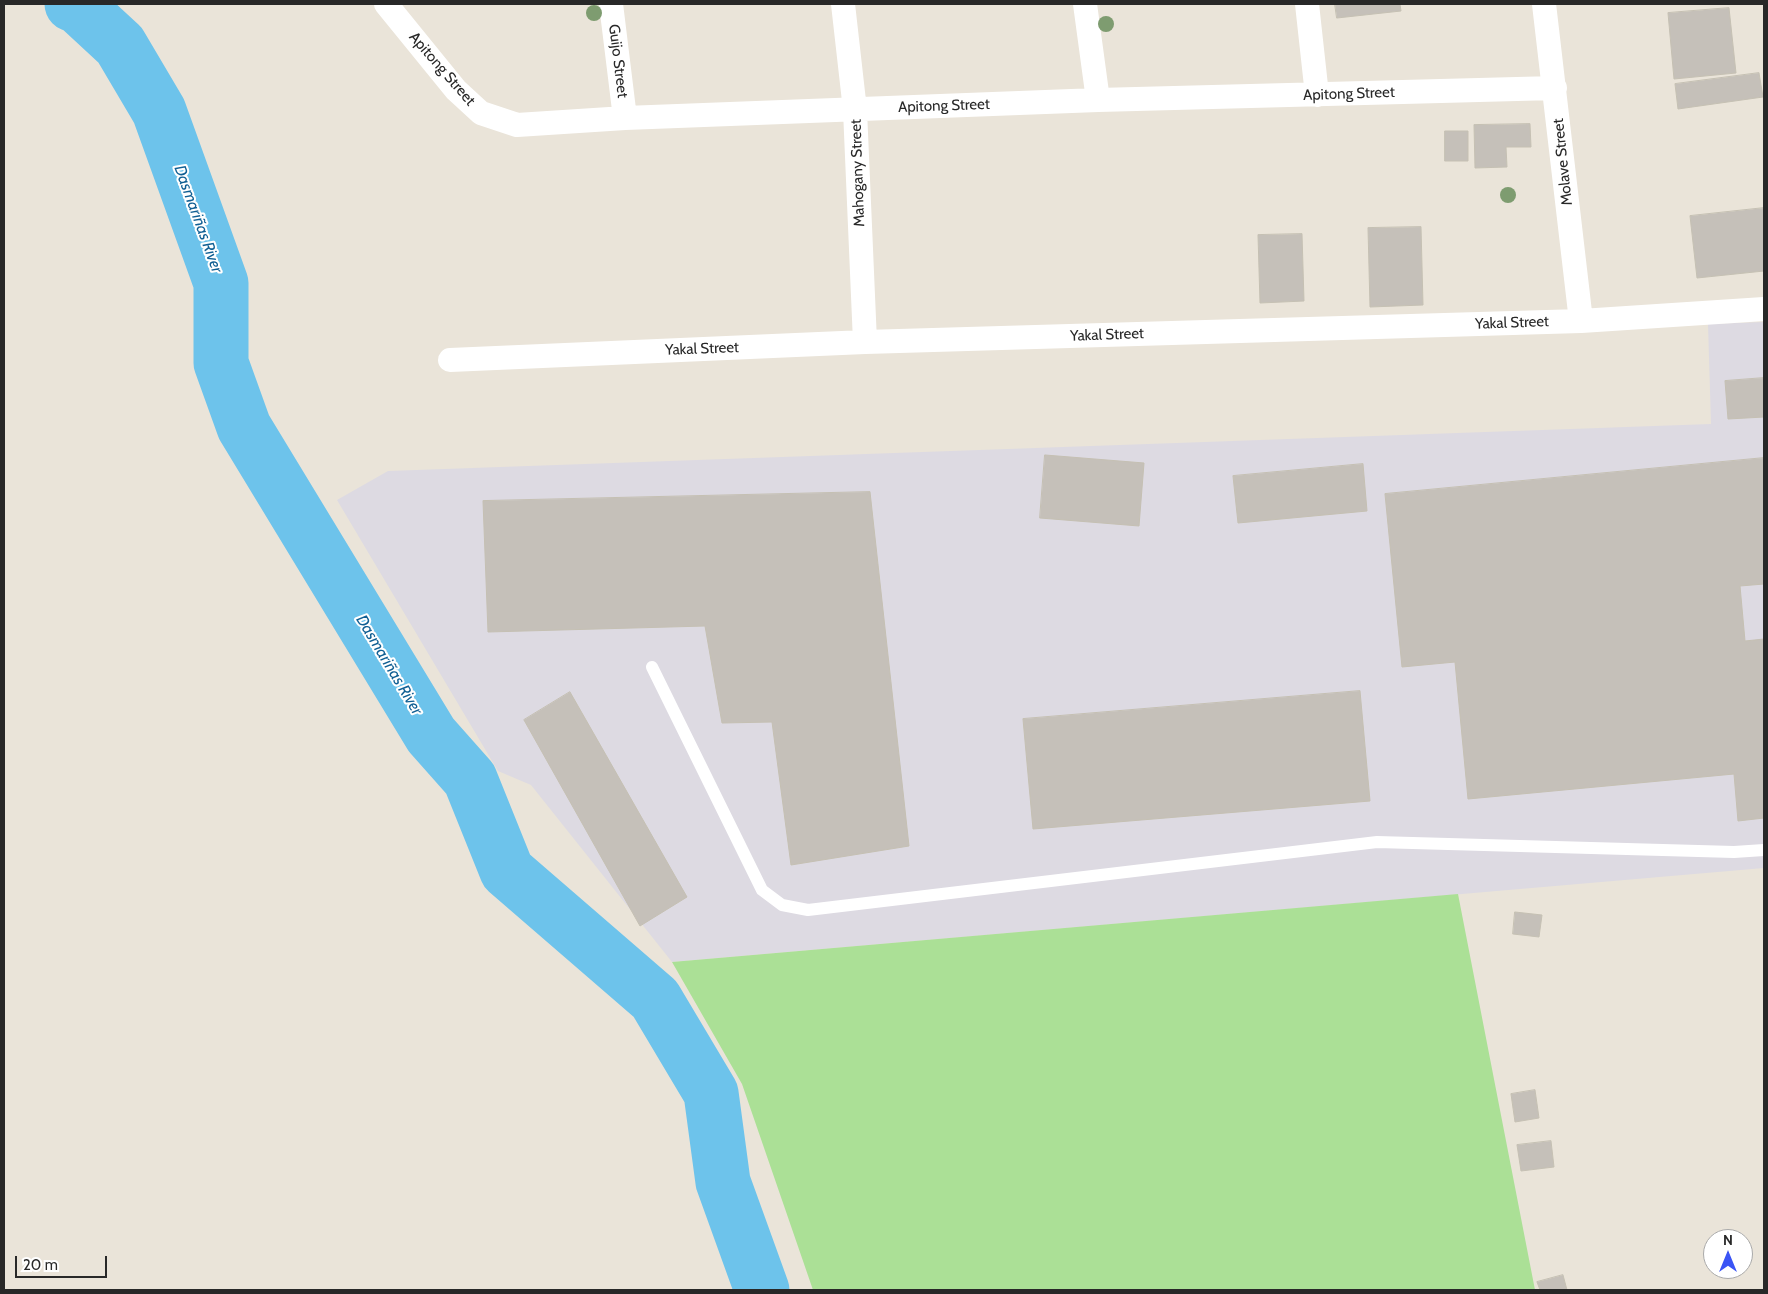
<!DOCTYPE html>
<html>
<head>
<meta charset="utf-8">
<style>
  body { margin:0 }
  #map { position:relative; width:1768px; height:1294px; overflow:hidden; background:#eae4d9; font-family:Cabin,sans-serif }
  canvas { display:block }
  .frame { position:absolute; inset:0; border:5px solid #282828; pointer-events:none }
  .north { position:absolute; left:1703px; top:1229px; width:50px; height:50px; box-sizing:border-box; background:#fff; border:1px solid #a9a9a9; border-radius:50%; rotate:0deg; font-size:14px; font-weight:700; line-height:20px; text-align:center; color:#282828 }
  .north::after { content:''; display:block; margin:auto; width:18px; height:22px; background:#3b54f5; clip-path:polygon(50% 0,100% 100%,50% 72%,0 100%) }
  .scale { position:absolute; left:15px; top:1256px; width:92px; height:22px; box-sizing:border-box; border:2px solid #282828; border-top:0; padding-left:6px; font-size:15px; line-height:18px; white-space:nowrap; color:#282828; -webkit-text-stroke:4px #fff; paint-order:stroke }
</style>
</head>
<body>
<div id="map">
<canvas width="1768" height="1294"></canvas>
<div class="frame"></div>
<div class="north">N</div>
<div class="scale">20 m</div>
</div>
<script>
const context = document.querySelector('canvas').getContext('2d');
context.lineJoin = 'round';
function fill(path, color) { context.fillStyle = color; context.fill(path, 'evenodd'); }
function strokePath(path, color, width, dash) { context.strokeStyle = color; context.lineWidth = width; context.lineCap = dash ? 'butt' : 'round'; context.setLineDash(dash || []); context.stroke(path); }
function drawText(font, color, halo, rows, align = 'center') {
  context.font = font + ' Cabin,sans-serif'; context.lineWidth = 4; context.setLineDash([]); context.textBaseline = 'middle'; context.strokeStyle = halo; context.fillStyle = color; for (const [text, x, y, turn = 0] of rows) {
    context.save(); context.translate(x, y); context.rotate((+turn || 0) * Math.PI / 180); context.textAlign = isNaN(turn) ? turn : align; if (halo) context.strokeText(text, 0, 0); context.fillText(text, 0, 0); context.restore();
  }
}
fill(new Path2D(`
  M1764,322V868L672,962L531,785L498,771L337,500L388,471L1711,424L1708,324Z`), '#dddae2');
fill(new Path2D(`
  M1458,894L1535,1290H813L742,1084L672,962Z`), '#abe096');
strokePath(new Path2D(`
  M72,4L79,7L120,45L159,111L221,283V363L244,427L431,735L470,779L507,871L655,999L711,1093L723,1182L762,1290`), '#6dc3eb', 55);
const building = new Path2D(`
  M1335,4H1400L1401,11L1337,18Z
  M1729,8L1736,73L1674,79L1668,13Z
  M1759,73L1763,97L1678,109L1675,84Z
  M1530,124L1531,147H1506L1507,167L1475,168L1474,125Z
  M1445,131H1468V161H1445Z
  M1764,208V271L1697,278L1690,216Z
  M1421,227L1423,305L1370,307L1368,228Z
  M1302,234L1304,301L1260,303L1258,235Z
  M1764,378V417L1728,419L1725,381Z
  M1045,455L1144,463L1139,526L1040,518Z
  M1764,458V584L1740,586L1745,641L1764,639V818L1738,821L1734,774L1468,799L1455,662L1402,667L1385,494Z
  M1363,464L1367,511L1238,523L1233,476Z
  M870,492L909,846L791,865L772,722L722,723L705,626L488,632L483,501Z
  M1360,691L1370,801L1033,829L1023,719Z
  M570,692L687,897L640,926L524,720Z
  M1515,912L1542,915L1539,937L1513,934Z
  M1535,1090L1539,1118L1515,1122L1511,1094Z
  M1551,1141L1554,1167L1521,1171L1517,1145Z
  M1563,1275L1567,1290H1540L1537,1282Z`);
fill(building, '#c5c0b9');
strokePath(building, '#c5c0b3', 1);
strokePath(new Path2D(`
  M652,667L762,890L782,905L808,910L1377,842L1734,852L1764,850`), '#fff', 12);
strokePath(new Path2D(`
  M386,4L456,90L481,113L517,125L625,118L1098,100L1555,88
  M611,4L625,118
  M843,4L855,110L865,342
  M1085,4L1098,100
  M1307,4L1317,95
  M1544,4L1581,321
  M450,360L865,342L1581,321L1764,309`), '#fff', 24);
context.fillStyle = '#7e9c70';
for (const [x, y] of [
  [594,13],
  [1106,24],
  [1508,195]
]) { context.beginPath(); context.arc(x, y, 8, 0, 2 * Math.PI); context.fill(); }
drawText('15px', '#282828', '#fff', [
  ["Guijo Street",618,61,83],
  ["Apitong Street",442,69,49],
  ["Apitong Street",1349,94,-2],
  ["Apitong Street",944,106,-2],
  ["Molave Street",1563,162,-96],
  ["Mahogany Street",858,173,-92],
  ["Yakal Street",1512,323,-2],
  ["Yakal Street",1107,335,-2],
  ["Yakal Street",702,349,-2]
]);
drawText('italic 16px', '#105f93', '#fff', [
  ["Dasmariñas River",198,219,70],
  ["Dasmariñas River",389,665,59]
]);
</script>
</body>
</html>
